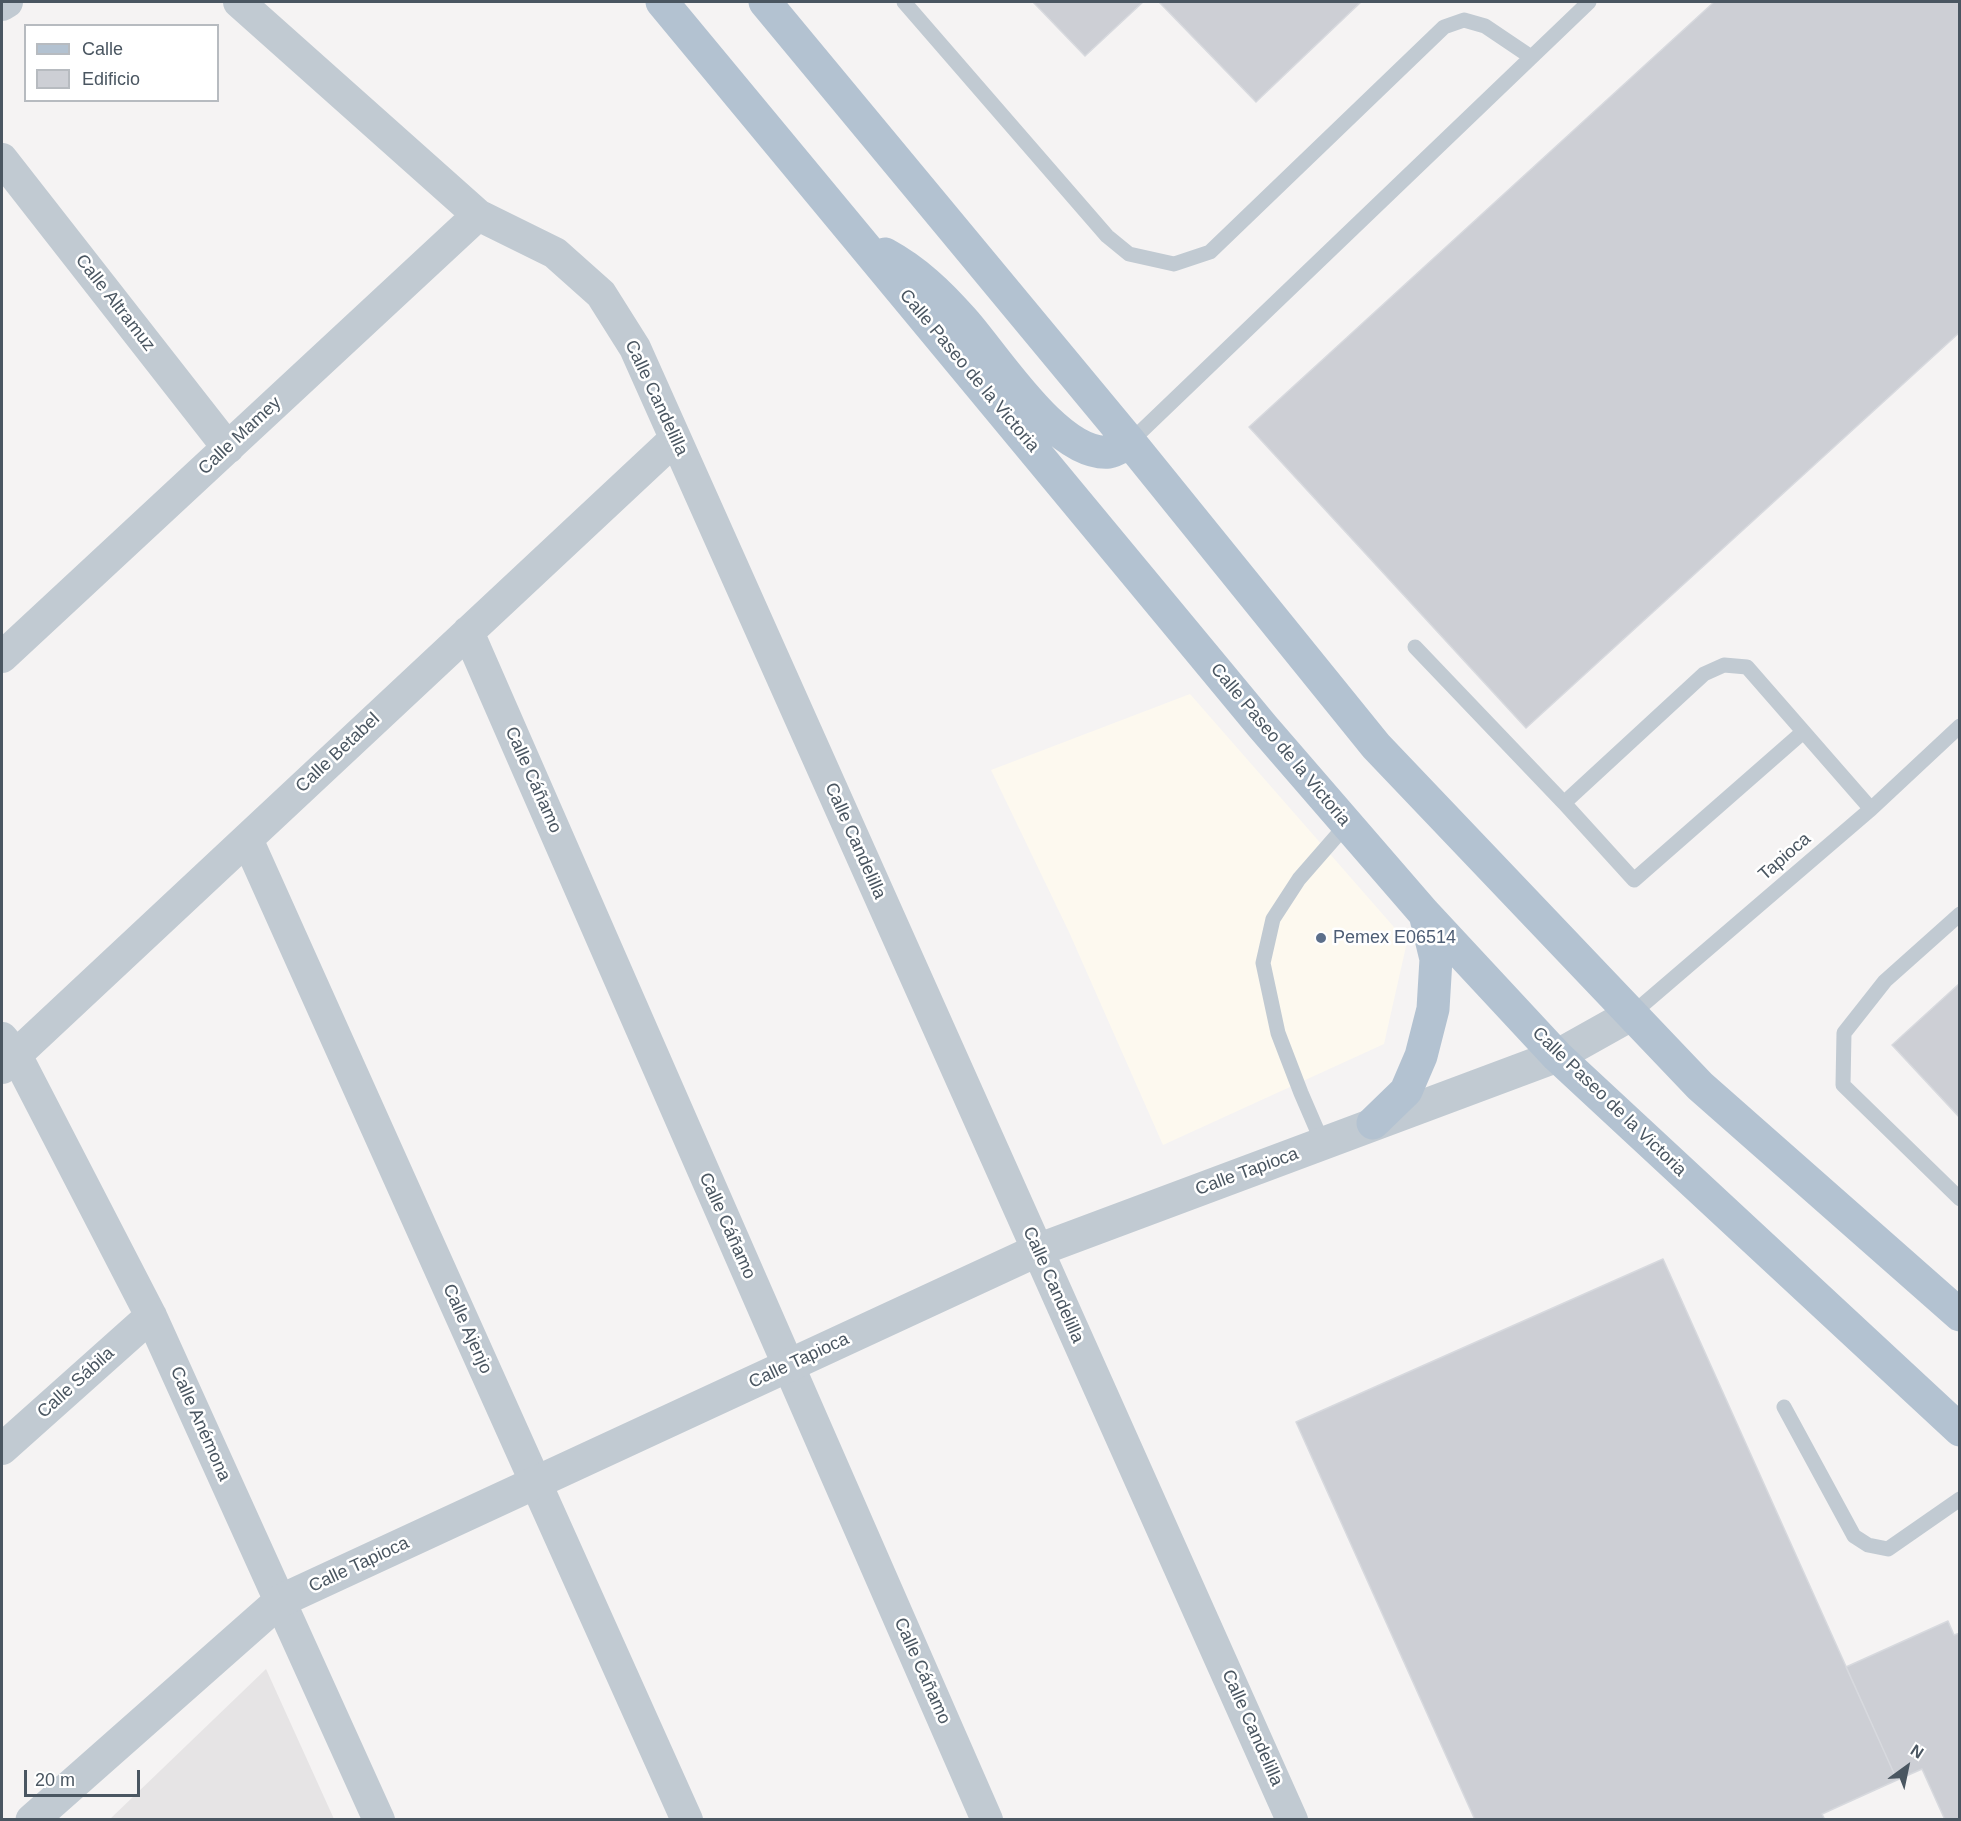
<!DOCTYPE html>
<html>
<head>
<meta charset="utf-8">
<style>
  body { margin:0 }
  #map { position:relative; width:1961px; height:1821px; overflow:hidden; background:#f5f3f3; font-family:Arial,sans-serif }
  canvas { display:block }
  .frame { position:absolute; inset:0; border:3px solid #4a5661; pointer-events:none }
  .legend { position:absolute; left:24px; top:24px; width:195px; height:78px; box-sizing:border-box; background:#fff; border:2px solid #b7bbc0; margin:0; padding:8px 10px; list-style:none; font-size:18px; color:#4a5661 }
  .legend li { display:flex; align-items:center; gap:12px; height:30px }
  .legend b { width:30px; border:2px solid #b7bbc0 }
  .north { position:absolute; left:1877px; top:1737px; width:60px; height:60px; -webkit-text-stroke:4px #fff; paint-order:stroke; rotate:33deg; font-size:16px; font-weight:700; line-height:24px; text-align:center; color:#4a5661 }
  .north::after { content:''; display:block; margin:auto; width:21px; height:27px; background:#4a5661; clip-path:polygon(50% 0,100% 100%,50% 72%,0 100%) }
  .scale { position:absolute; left:24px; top:1770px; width:116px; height:27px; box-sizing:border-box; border:3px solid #4a5661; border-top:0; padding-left:8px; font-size:18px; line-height:21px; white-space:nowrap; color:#4a5661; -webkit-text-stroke:4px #fff; paint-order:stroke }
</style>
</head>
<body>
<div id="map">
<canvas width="1961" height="1821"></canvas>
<div class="frame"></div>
<ul class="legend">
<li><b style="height:8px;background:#b3c2d1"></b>Calle</li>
<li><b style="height:16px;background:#cdcfd5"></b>Edificio</li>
</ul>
<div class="north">N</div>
<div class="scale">20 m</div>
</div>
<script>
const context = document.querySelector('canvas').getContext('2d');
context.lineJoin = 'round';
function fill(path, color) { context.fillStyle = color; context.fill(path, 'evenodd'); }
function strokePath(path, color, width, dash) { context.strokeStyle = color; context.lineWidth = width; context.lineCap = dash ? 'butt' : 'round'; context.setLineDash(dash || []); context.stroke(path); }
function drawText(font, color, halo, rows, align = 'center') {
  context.font = font + ' Arial,sans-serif'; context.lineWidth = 5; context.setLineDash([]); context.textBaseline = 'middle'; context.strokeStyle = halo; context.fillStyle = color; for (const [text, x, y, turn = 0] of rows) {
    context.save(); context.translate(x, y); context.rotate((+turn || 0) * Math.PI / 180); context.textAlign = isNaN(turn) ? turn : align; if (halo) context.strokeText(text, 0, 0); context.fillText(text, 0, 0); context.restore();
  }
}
fill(new Path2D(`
  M1190,694L1407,942L1384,1044L1163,1145L1069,932L991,770Z`), '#fdf9ef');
fill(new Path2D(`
  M266,1669L334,1819H110Z`), '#e6e4e5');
const building = new Path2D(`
  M1033,2H1143L1085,56Z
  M1159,2H1361L1256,102Z
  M1714,2H1960V332L1526,728L1249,427Z
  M1960,983V1118L1892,1045Z
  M1663,1259L1897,1780L1822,1814L1825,1820H1475L1296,1422Z
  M1948,1621L1954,1635L1960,1633V1820H1945L1922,1769L1897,1780L1846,1667Z`);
fill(building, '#cdcfd5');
strokePath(building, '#d7d9de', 1.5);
strokePath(new Path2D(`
  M904,2L1107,236L1129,254L1174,264L1210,252L1444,27L1464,20L1485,26L1531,57
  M1130,442L1589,2
  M1415,647L1564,803L1634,880L1803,732
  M1564,803L1704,674L1724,665L1747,667L1871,809
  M1960,914L1885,981L1844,1033L1843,1085L1960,1199
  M1632,1014L1871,809L1960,726
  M1323,1144L1301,1093L1278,1033L1263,963L1273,919L1299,879L1347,824
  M1784,1407L1854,1536L1868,1545L1888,1549L1960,1499`), '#c1cad2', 15);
strokePath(new Path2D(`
  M239,2L478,215L555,253L601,294L635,348L1292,1820
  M2,5L7,2
  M2,159L228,448
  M468,632L987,1820
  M2,657L478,215
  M247,839L687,1820
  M2,1038L16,1055L151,1316L379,1820
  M2,1068L675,439
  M2,1449L151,1316`), '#c1cad2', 32);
strokePath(new Path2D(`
  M32,1820L280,1601L1038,1250L1557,1056L1632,1014`), '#c1cad2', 33);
strokePath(new Path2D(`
  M662,2L1263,727L1424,913L1557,1056L1960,1430
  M765,2L1130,442L1376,746L1700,1086L1960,1315
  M885,254C916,271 939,293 962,319C994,354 1057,457 1109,452C1115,451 1124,445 1130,442
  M1373,1123L1406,1091L1421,1056L1433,1009L1436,959L1426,918`), '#b3c2d1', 33);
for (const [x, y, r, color] of [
  [1321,938,6,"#5c6f8a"]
]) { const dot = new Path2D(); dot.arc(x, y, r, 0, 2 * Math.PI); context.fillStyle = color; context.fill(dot); strokePath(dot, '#fff', 2); }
drawText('18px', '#4a5661', '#fff', [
  ["Calle Altramuz",115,303,52],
  ["Calle Paseo de la Victoria",969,371,50],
  ["Calle Candelilla",656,398,65],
  ["Calle Mamey",240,436,-43],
  ["Calle Paseo de la Victoria",1280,745,50],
  ["Calle Betabel",338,753,-43],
  ["Calle Cáñamo",533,780,66],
  ["Calle Candelilla",855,841,66],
  ["Tapioca",1785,857,-41],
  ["Calle Paseo de la Victoria",1609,1102,44],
  ["Calle Tapioca",1247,1172,-20],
  ["Calle Cáñamo",727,1226,66],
  ["Calle Candelilla",1053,1285,66],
  ["Calle Ajenjo",467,1329,66],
  ["Calle Tapioca",799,1361,-25],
  ["Calle Sábila",76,1383,-42],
  ["Calle Anémona",200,1424,66],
  ["Calle Tapioca",359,1565,-25],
  ["Calle Cáñamo",922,1671,66],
  ["Calle Candelilla",1252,1728,66]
]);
drawText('18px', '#4e5e75', '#fff', [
  ["Pemex E06514",1333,938]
], 'left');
</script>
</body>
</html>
